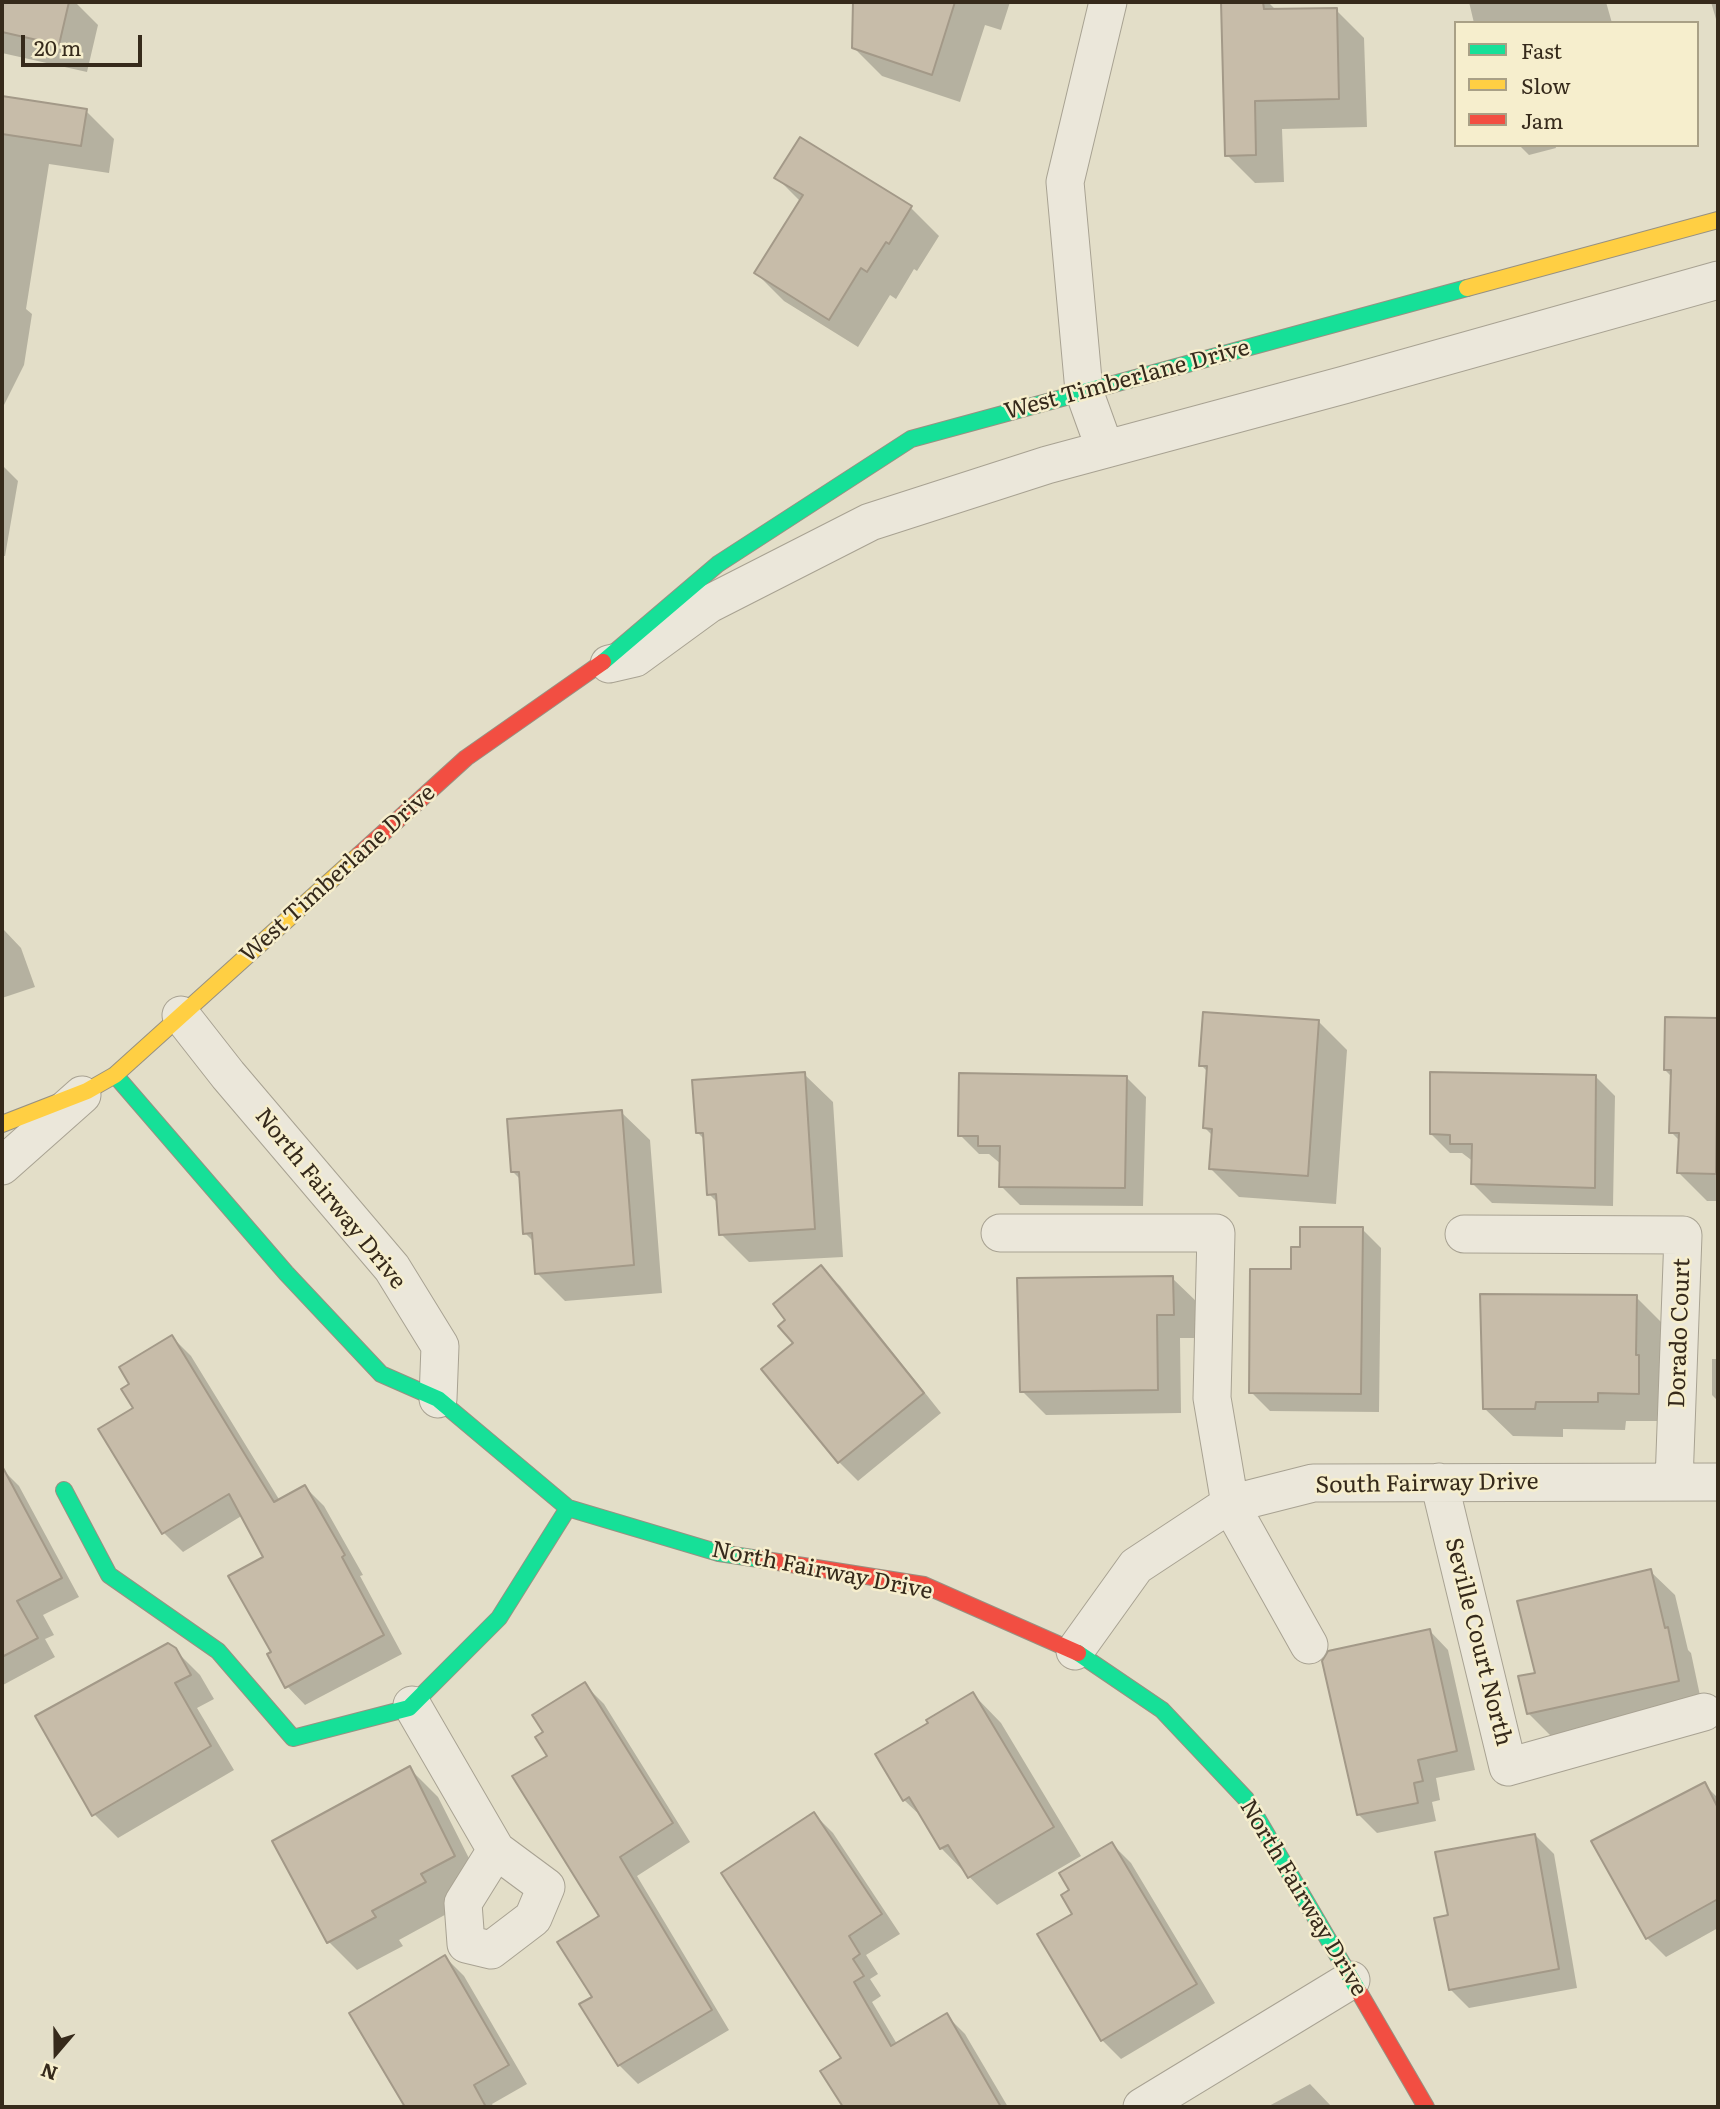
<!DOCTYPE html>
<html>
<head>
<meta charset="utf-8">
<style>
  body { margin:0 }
  #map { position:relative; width:1720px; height:2109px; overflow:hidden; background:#e3dec8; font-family:Literata,serif }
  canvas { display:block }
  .frame { position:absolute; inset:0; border:4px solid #362a1b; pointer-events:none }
  .legend { position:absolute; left:1454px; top:21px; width:245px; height:126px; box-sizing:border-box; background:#f6eecd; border:2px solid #a9a086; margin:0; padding:9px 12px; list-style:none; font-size:21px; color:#362a1b }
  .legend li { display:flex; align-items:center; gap:14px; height:35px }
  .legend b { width:35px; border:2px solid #a9a086 }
  .north { position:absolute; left:21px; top:2018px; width:70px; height:70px; -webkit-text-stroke:5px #f6eecd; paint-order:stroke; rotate:200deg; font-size:19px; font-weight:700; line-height:28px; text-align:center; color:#362a1b }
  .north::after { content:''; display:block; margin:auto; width:24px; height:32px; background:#362a1b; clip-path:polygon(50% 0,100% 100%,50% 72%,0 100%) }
  .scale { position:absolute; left:21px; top:35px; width:121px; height:32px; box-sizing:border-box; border:4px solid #362a1b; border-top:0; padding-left:9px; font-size:21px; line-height:24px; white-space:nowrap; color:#362a1b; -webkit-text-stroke:5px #f6eecd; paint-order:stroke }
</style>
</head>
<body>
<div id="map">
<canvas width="1720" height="2109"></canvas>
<div class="frame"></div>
<ul class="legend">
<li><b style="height:9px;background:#16e098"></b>Fast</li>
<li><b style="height:9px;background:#ffcf43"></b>Slow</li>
<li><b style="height:9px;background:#f24e42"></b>Jam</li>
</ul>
<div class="north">N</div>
<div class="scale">20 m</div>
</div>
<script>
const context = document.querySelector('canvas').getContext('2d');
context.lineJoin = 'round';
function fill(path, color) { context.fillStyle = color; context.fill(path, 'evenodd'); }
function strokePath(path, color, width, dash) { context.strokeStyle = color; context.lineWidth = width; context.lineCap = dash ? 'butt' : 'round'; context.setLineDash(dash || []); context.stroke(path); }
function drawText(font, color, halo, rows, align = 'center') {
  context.font = font + ' Literata,serif'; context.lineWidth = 5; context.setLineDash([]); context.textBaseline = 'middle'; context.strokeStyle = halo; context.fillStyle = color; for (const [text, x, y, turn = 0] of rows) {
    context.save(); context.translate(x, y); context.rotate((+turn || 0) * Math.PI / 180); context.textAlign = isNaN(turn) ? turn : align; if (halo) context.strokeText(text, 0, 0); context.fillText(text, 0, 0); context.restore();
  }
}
fill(new Path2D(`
  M2,2H75L98,25L87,72L2,53Z
  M855,2H1010L1001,30L985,25L960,102L882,76L853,47Z
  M1223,2H1268L1277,11L1336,10L1364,38L1367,127L1282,129L1284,182L1255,183L1227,155Z
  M1469,2H1606L1612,23H1474Z
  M1711,2H1718V26Z
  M2,98L86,111L114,139L109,173L49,164L26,309L32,314L24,365L2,409Z
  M1519,145H1555L1556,148L1529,155Z
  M776,177L911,208L939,236L917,271L914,269L896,299L890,295L858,347L784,301L756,273L801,202Z
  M2,465L18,481L5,556H2Z
  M2,924L4,930L21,948L35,987L2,998Z
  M1667,1019L1718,1020V1201H1707L1679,1173L1680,1141L1671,1132L1672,1077L1665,1070Z
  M1318,1021L1347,1050L1336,1204L1239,1197L1211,1169L1213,1136L1204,1127L1208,1072L1201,1065Z
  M804,1074L833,1102L843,1257L749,1262L721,1234L719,1204L709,1194L705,1140L697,1132Z
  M1596,1077L1615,1096L1613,1206L1492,1203L1473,1184L1474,1162L1462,1153H1450L1431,1134Z
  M1127,1078L1146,1097L1143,1206L1020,1205L1001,1186V1164L989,1154H979L960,1135Z
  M621,1112L650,1140L662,1293L565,1301L537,1273L535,1243L525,1233L521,1180L513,1172Z
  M1362,1229L1381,1248L1379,1412L1270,1411L1251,1392L1302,1249Z
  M821,1268L840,1286L941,1413L858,1481L839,1462L788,1321Z
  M1717,1275H1718V1401L1712,1395V1359H1716Z
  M1172,1278L1197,1302L1198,1338H1180L1181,1413L1046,1415L1022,1391Z
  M1636,1297L1664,1325L1666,1421H1626L1625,1430L1563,1429V1437L1513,1436L1484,1408Z
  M172,1337L191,1356L280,1501L305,1487L324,1506L363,1575L360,1576L402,1654L305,1705L287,1686L273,1653L266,1557L243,1515L183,1552L164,1533L100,1430L135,1408L131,1385Z
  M2,1469L19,1486L79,1597L43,1615L54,1635L45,1639L55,1657L3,1685Z
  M1650,1571L1675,1595L1688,1650L1691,1653L1702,1705L1552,1737L1528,1713L1537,1674Z
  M1430,1631L1448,1650L1475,1770L1436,1778L1440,1800L1432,1802L1436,1821L1377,1833L1358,1814Z
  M175,1650L200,1675L214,1699L197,1708L234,1770L118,1838L94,1814Z
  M585,1685L604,1704L690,1842L637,1876L729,2030L638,2084L619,2065L594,1997L602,1916L549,1756L545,1733Z
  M973,1694L1001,1723L1081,1856L997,1905L941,1848L925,1820L904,1800L930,1723Z
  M409,1768L438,1797L482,1884L452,1911L399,1940L403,1946L357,1970L329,1942Z
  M1705,1785L1718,1798V1928L1666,1957L1647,1938Z
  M814,1814L833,1833L900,1934L866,1955L878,1974L870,1979L881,1996L872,2002L897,2044L946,2015L965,2034L1008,2107H844L823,2071L844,2059Z
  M1535,1835L1554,1854L1577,1988L1469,2008L1450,1989V1916Z
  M1112,1844L1131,1863L1215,2003L1121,2059L1102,2040L1071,1891Z
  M445,1957L464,1976L527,2084L492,2104L494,2107H406L351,2014Z
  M1310,2084L1332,2107H1267Z`), '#0003');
const building = new Path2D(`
  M2,2H69L59,45L2,32Z
  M853,2H955L932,75L852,48Z
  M1221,2H1263L1264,9L1337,8L1339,99L1255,101L1256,155L1225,156Z
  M2,96L87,109L81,146L2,134Z
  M800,137L912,206L889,244L886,242L867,272L861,268L829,320L754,273L803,195L774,178Z
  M1203,1012L1319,1020L1308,1176L1209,1169L1212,1129L1203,1128L1207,1066H1199Z
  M1665,1017L1718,1018L1716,1174L1677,1173L1679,1133H1669L1671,1070H1664Z
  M805,1072L815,1229L719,1235L716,1194L707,1195L703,1133H696L692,1080Z
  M1430,1072L1596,1075L1595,1188L1471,1184L1472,1144H1450V1135L1430,1134Z
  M959,1073L1127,1076L1125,1188L999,1187L1000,1146H978V1136H958Z
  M622,1110L634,1265L535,1274L532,1233L523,1234L519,1172H511L507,1119Z
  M1300,1227H1363L1361,1394L1249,1393L1250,1269H1291V1247H1300Z
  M821,1265L924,1393L838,1463L761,1369L793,1343L778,1326L785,1320L773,1304Z
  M1173,1276L1174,1315H1157L1158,1390L1020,1392L1017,1278Z
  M1480,1294L1637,1295L1636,1355H1639V1394L1598,1393V1402H1536L1535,1409H1483Z
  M172,1335L274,1502L305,1485L345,1555L342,1557L384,1635L285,1688L267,1654L271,1652L228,1576L263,1557L229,1494L162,1534L98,1429L133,1408L121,1389L129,1384L119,1367Z
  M2,1466L62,1578L17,1601L38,1638L2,1657Z
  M1651,1569L1665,1628L1668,1627L1679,1681L1527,1714L1518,1676L1535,1673L1517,1601Z
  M1430,1629L1457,1751L1418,1760L1423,1781L1414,1783L1418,1803L1357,1815L1322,1661L1328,1651Z
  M168,1643L176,1648L191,1675L175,1683L211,1746L92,1816L35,1716Z
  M585,1682L673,1823L620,1857L712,2010L618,2066L579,2004L592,1997L557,1942L599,1916L512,1776L547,1756L535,1737L543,1732L532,1715Z
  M973,1692L1054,1827L968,1878L948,1845L940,1849L909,1797L903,1801L875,1754L928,1723L926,1720Z
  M410,1766L455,1856L421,1874L426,1882L372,1911L376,1917L327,1943L272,1841Z
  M1705,1782L1718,1808V1899L1646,1939L1591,1841Z
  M814,1812L882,1914L849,1936L860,1954L853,1959L864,1976L854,1982L891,2046L947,2013L1001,2107H843L820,2071L841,2058L721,1873Z
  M1535,1834L1559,1969L1449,1990L1434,1918L1448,1915L1435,1852Z
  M1112,1842L1197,1984L1101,2041L1037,1934L1072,1914L1061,1895L1069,1890L1059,1873Z
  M445,1955L509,2065L474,2085L486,2107H405L349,2013Z`);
fill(building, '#c7bca9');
strokePath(building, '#a39988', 2);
const street = new Path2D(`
  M1105,449L1084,391L1065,182L1108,2
  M609,664L635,658L709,604L870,522L1047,465L1344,385L1718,280
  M181,1015L228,1075L392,1268L440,1346L438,1399
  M2,1166L82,1095
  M1000,1233H1216L1212,1398L1230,1504L1309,1645
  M1464,1234L1683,1235L1674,1482
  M1439,1482L1508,1767L1704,1712
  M1075,1651L1136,1566L1230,1504L1313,1483L1718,1482
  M412,1705L496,1850L463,1903L466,1944L491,1950L533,1918L546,1887L496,1850
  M1142,2107L1351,1980`);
const fast = new Path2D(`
  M603,662L718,564L911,439L1467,288
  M115,1075L286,1273L381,1374L438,1399L568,1508L719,1553L759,1559
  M64,1490L109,1575L218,1651L293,1738L409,1708L499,1618L568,1508
  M1078,1653L1162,1710L1246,1799L1359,1992`);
const slow = new Path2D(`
  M1467,288L1718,220
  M2,1124L87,1091L115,1075L359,855`);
const jam = new Path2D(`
  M359,855L466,758L603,662
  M759,1559L924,1585L1078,1653
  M1359,1992L1426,2107`);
strokePath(street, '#a8a292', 39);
strokePath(fast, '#979182', 18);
strokePath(slow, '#979182', 18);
strokePath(jam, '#979182', 18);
strokePath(street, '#ebe7da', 37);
strokePath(fast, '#16e098', 16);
strokePath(slow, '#ffcf43', 16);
strokePath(jam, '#f24e42', 16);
drawText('23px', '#362a1b', '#f6eecd', [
  ["West Timberlane Drive",1127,380,-15],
  ["West Timberlane Drive",338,874,-42],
  ["North Fairway Drive",330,1199,51],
  ["Dorado Court",1680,1333,-88],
  ["South Fairway Drive",1427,1484,-1],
  ["North Fairway Drive",822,1571,11],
  ["Seville Court North",1478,1642,76],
  ["North Fairway Drive",1303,1898,59]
]);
</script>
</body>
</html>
